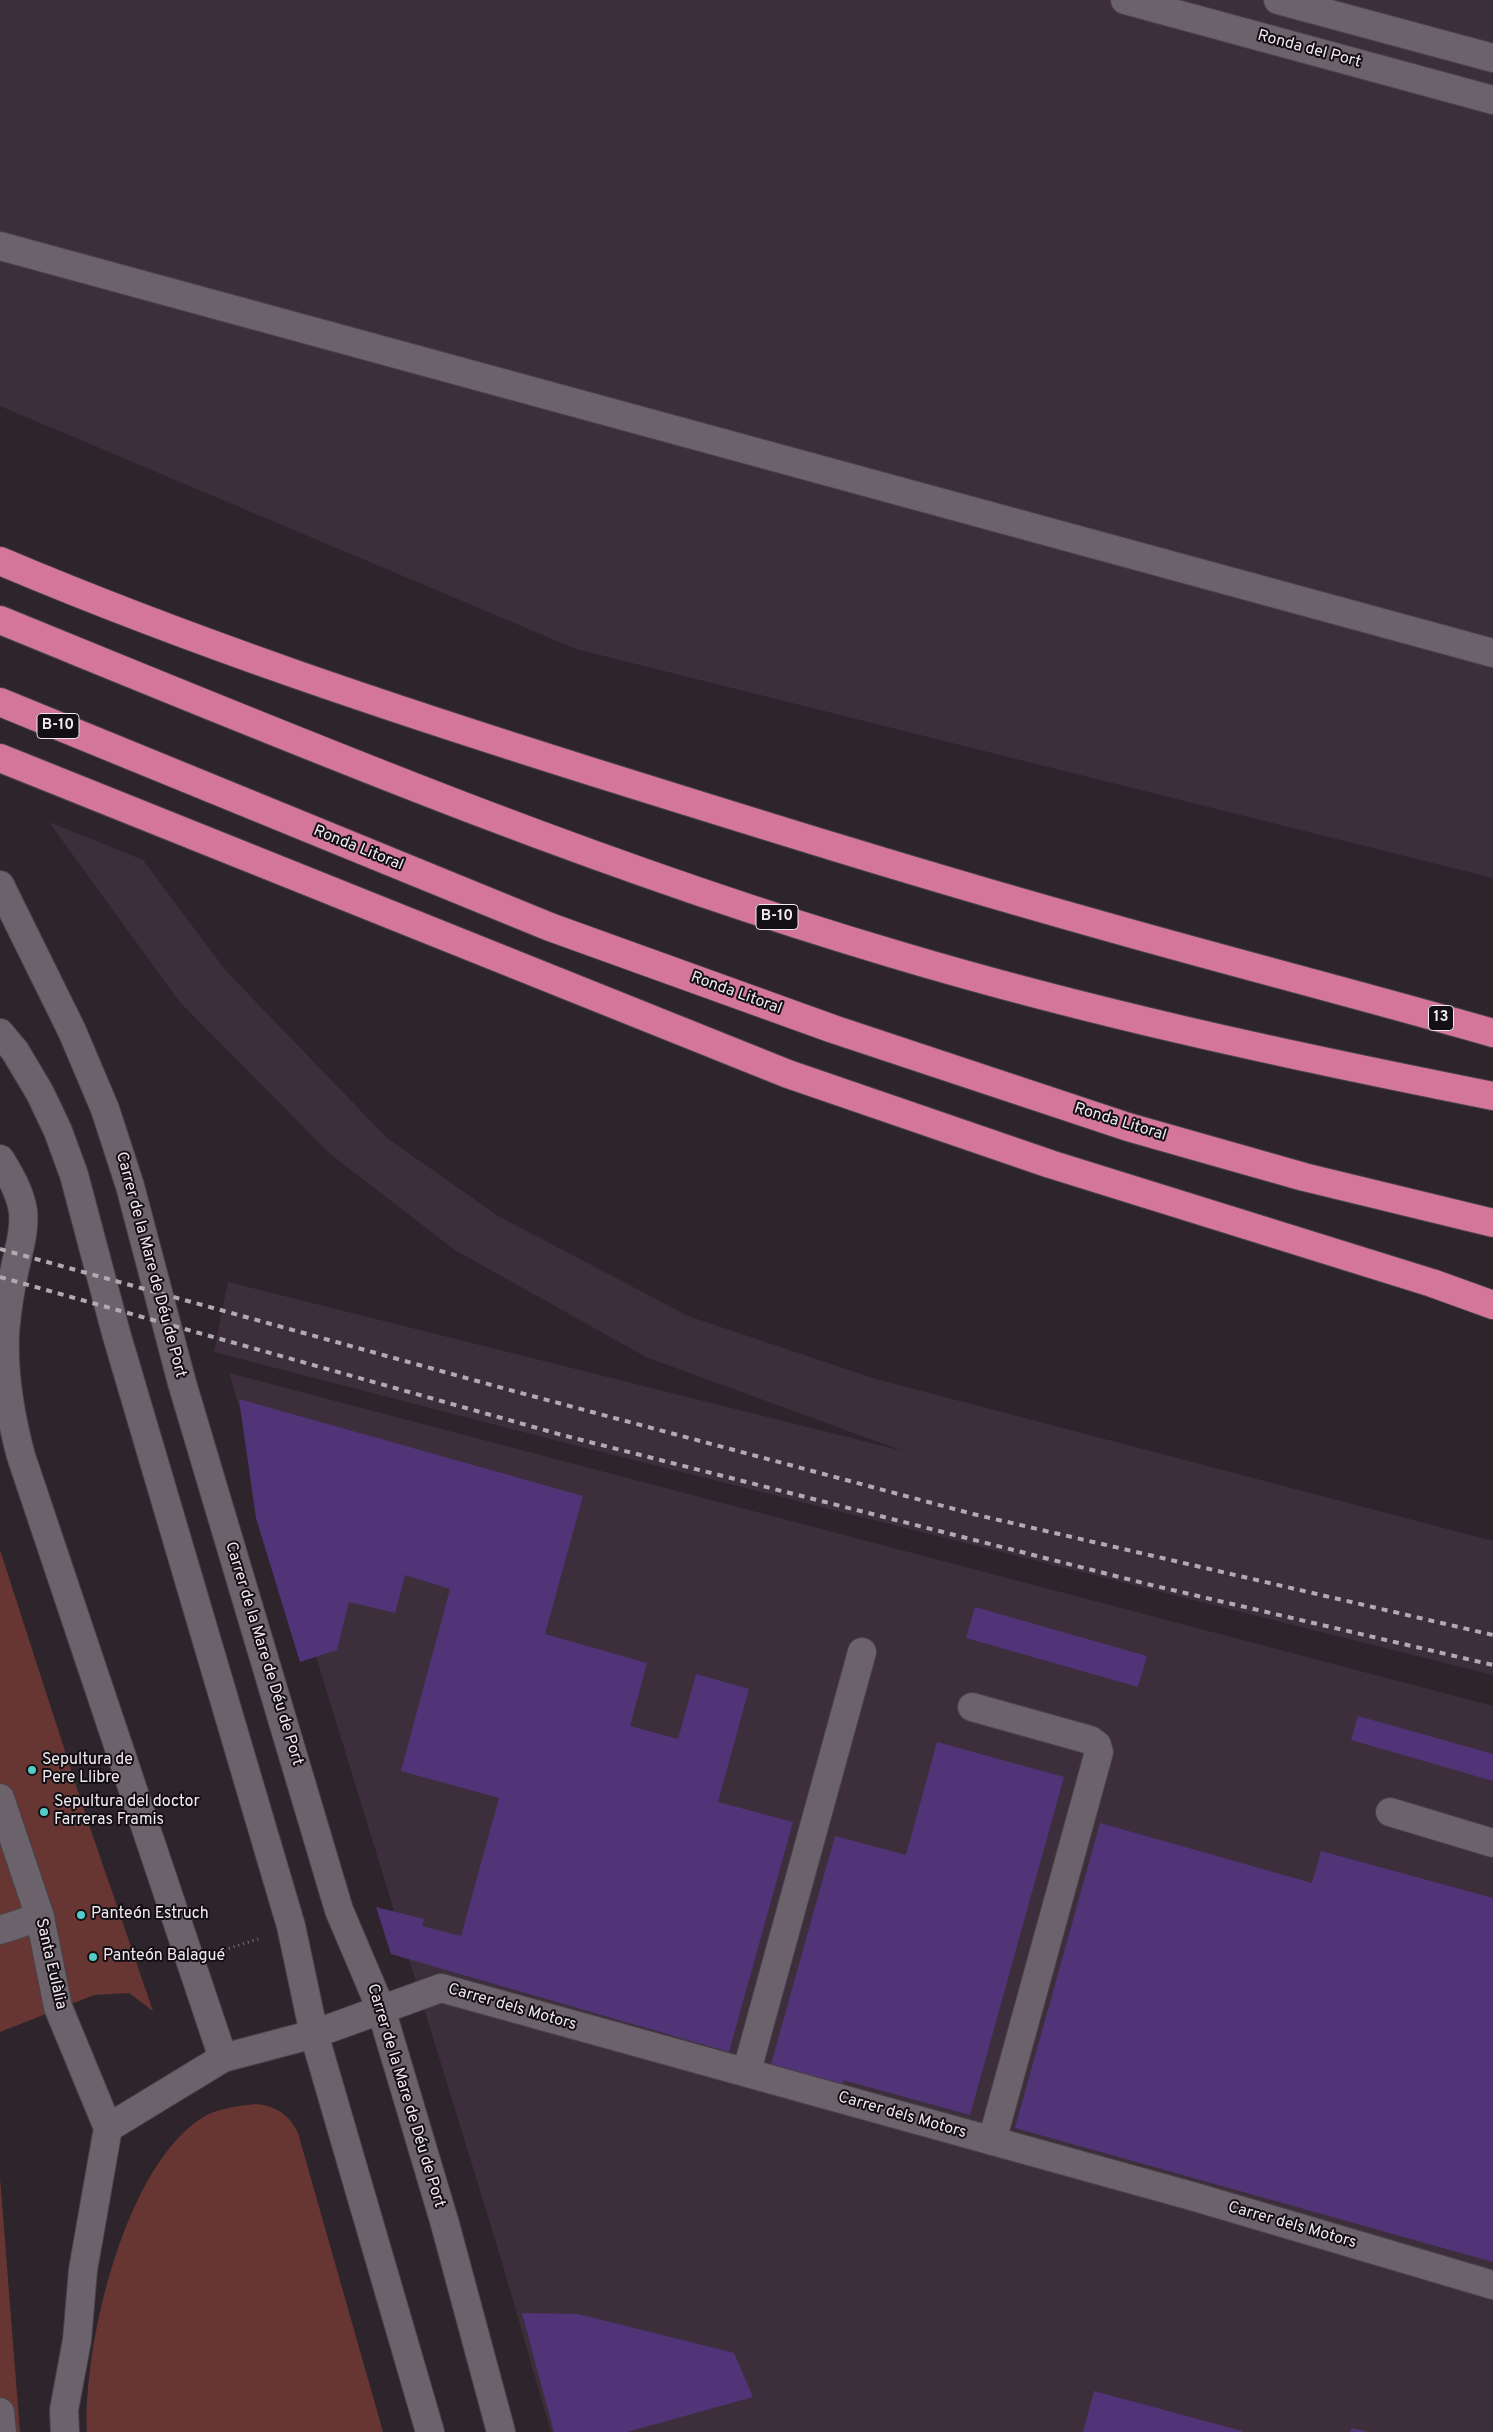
<!DOCTYPE html>
<html>
<head>
<meta charset="utf-8">
<style>
  body { margin:0 }
  canvas { display:block; background:#2d242c }
</style>
</head>
<body>
<canvas width="1493" height="2432"></canvas>
<script>
const context = document.querySelector('canvas').getContext('2d');
context.lineJoin = 'round';
function fill(path, color) { context.fillStyle = color; context.fill(path, 'evenodd'); }
function strokePath(path, color, width, dash) { context.strokeStyle = color; context.lineWidth = width; context.lineCap = dash ? 'butt' : 'round'; context.setLineDash(dash || []); context.stroke(path); }
function drawText(font, color, halo, rows, align = 'center') {
  context.font = font + ' Overpass,sans-serif'; context.lineWidth = 4; context.setLineDash([]); context.textBaseline = 'middle'; context.strokeStyle = halo; context.fillStyle = color; for (const [text, x, y, turn = 0] of rows) {
    context.save(); context.translate(x, y); context.rotate((+turn || 0) * Math.PI / 180); context.textAlign = isNaN(turn) ? turn : align; if (halo) context.strokeText(text, 0, 0); context.fillText(text, 0, 0); context.restore();
  }
}
fill(new Path2D(`
  M0,0H1493V878L576,649L0,406Z
  M49,822L143,860L226,971L387,1138L498,1216L688,1316L876,1379L1493,1541V1675L562,1442L214,1352L228,1282L903,1451L646,1357L455,1250L329,1153L179,1001Z
  M229,1373L1493,1706V2432H551L501,2259Z`), '#3c2f3b');
fill(new Path2D(`
  M0,1550L85,1813L153,2011L129,1993L94,1995L0,2032Z
  M256,2104C276,2106 290,2115 298,2133L383,2432H87C83,2345 125,2163 205,2116C220,2108 239,2106 256,2104Z
  M0,2178L20,2432H0Z`), '#673633');
fill(new Path2D(`
  M239,1399L583,1496L545,1634L647,1663L630,1726L678,1739L696,1674L749,1689L718,1802L793,1822L729,2052L391,1954L376,1907L424,1919L422,1926L461,1936L499,1798L401,1771L450,1589L405,1575L395,1613L349,1602L337,1650L300,1662L256,1518Z
  M975,1607L1147,1656L1138,1687L966,1638Z
  M1358,1716L1493,1754V1781L1351,1740Z
  M937,1742L1064,1777L970,2115L843,2080V2086L771,2064L835,1836L906,1855Z
  M1100,1823L1312,1883L1321,1851L1493,1898V2262L1015,2128Z
  M522,2313L578,2314L734,2353L753,2397L627,2432H554Z
  M1094,2391L1242,2431V2432H1083Z
  M1352,2428L1366,2431V2432H1350Z`), '#513477');
const minor = new Path2D(`
  M1125,0L1493,100
  M1278,0L1493,58
  M0,246L1493,653
  M0,885L72,1031L105,1109L130,1186L182,1383L339,1910L381,2009L445,2224L501,2432
  M0,1033L15,1051L40,1093L58,1131L74,1175L116,1333L291,1926L314,2034L430,2432
  M0,1159C10,1175 20,1192 23,1211C25,1230 19,1249 15,1268C10,1289 7,1310 5,1332C3,1375 10,1415 21,1456L223,2058
  M972,1707L1090,1740L1097,1745L1099,1752L992,2141
  M0,1798L40,1917L58,2007L108,2128
  M1390,1812L1493,1843
  M0,1930L40,1917
  M751,2074L749,2063L862,1652
  M0,2412L2,2432
  M65,2432L64,2410L77,2340L83,2270L108,2128L223,2058L314,2034L441,1988L1195,2197L1493,2285`);
const highway = new Path2D(`
  M0,561C194,643 393,709 593,772C756,823 919,874 1083,920C1219,959 1357,994 1493,1033
  M0,620C294,740 589,864 894,954C1091,1013 1292,1056 1493,1096
  M0,702L550,927L833,1029L1128,1127L1304,1177L1493,1223
  M0,758L788,1074L1050,1164L1432,1283L1493,1305`);
strokePath(minor, '#4a424a', 30);
strokePath(highway, '#4a424a', 30);
strokePath(new Path2D(`
  M224,1950L258,1939`), '#7a7279', 3, [1, 4]);
strokePath(minor, '#6c626b', 28);
strokePath(highway, '#d37699', 28);
strokePath(new Path2D(`
  M0,1249L506,1389L973,1514L1493,1635
  M0,1277L562,1435L1151,1585L1493,1665`), '#b1aab1', 4, [6, 6]);
for (const [x, y, r, color] of [
  [32,1770,5,"#54cdc8"],
  [44,1812,5,"#54cdc8"],
  [81,1915,5,"#54cdc8"],
  [93,1957,5,"#54cdc8"]
]) { const dot = new Path2D(); dot.arc(x, y, r, 0, 2 * Math.PI); context.fillStyle = color; context.fill(dot); strokePath(dot, '#130f13', 2); }
for (const [x, y, w] of [
  [58,726,42],
  [777,917,42],
  [1441,1018,25]
]) { const box = new Path2D(); box.roundRect(x - w / 2, y - 12.5, w, 25, 4); context.fillStyle = '#130f13'; context.fill(box); strokePath(box, '#f0eaf0', 1); }
drawText('bold 15px', '#f0eaf0', null, [
  ["B-10",58,726],
  ["B-10",777,917],
  ["13",1441,1018]
]);
drawText('16px', '#f0eaf0', '#130f13', [
  ["Ronda del Port",1309,50,15],
  ["Ronda Litoral",358,849,22],
  ["Ronda Litoral",736,994,20],
  ["Ronda Litoral",1120,1123,17],
  ["Carrer de la Mare de Déu de Port",150,1265,75],
  ["Carrer de la Mare de Déu de Port",263,1654,73],
  ["Santa Eulàlia",50,1964,77],
  ["Carrer dels Motors",512,2008,16],
  ["Carrer de la Mare de Déu de Port",405,2096,73],
  ["Carrer dels Motors",902,2116,16],
  ["Carrer dels Motors",1292,2226,16]
]);
drawText('16px', '#f0eaf0', '#130f13', [
  ["Sepultura de",42,1761],
  ["Pere Llibre",42,1779],
  ["Sepultura del doctor",54,1803],
  ["Farreras Framis",54,1821],
  ["Panteón Estruch",91,1915],
  ["Panteón Balagué",103,1957]
], 'left');
</script>
</body>
</html>
